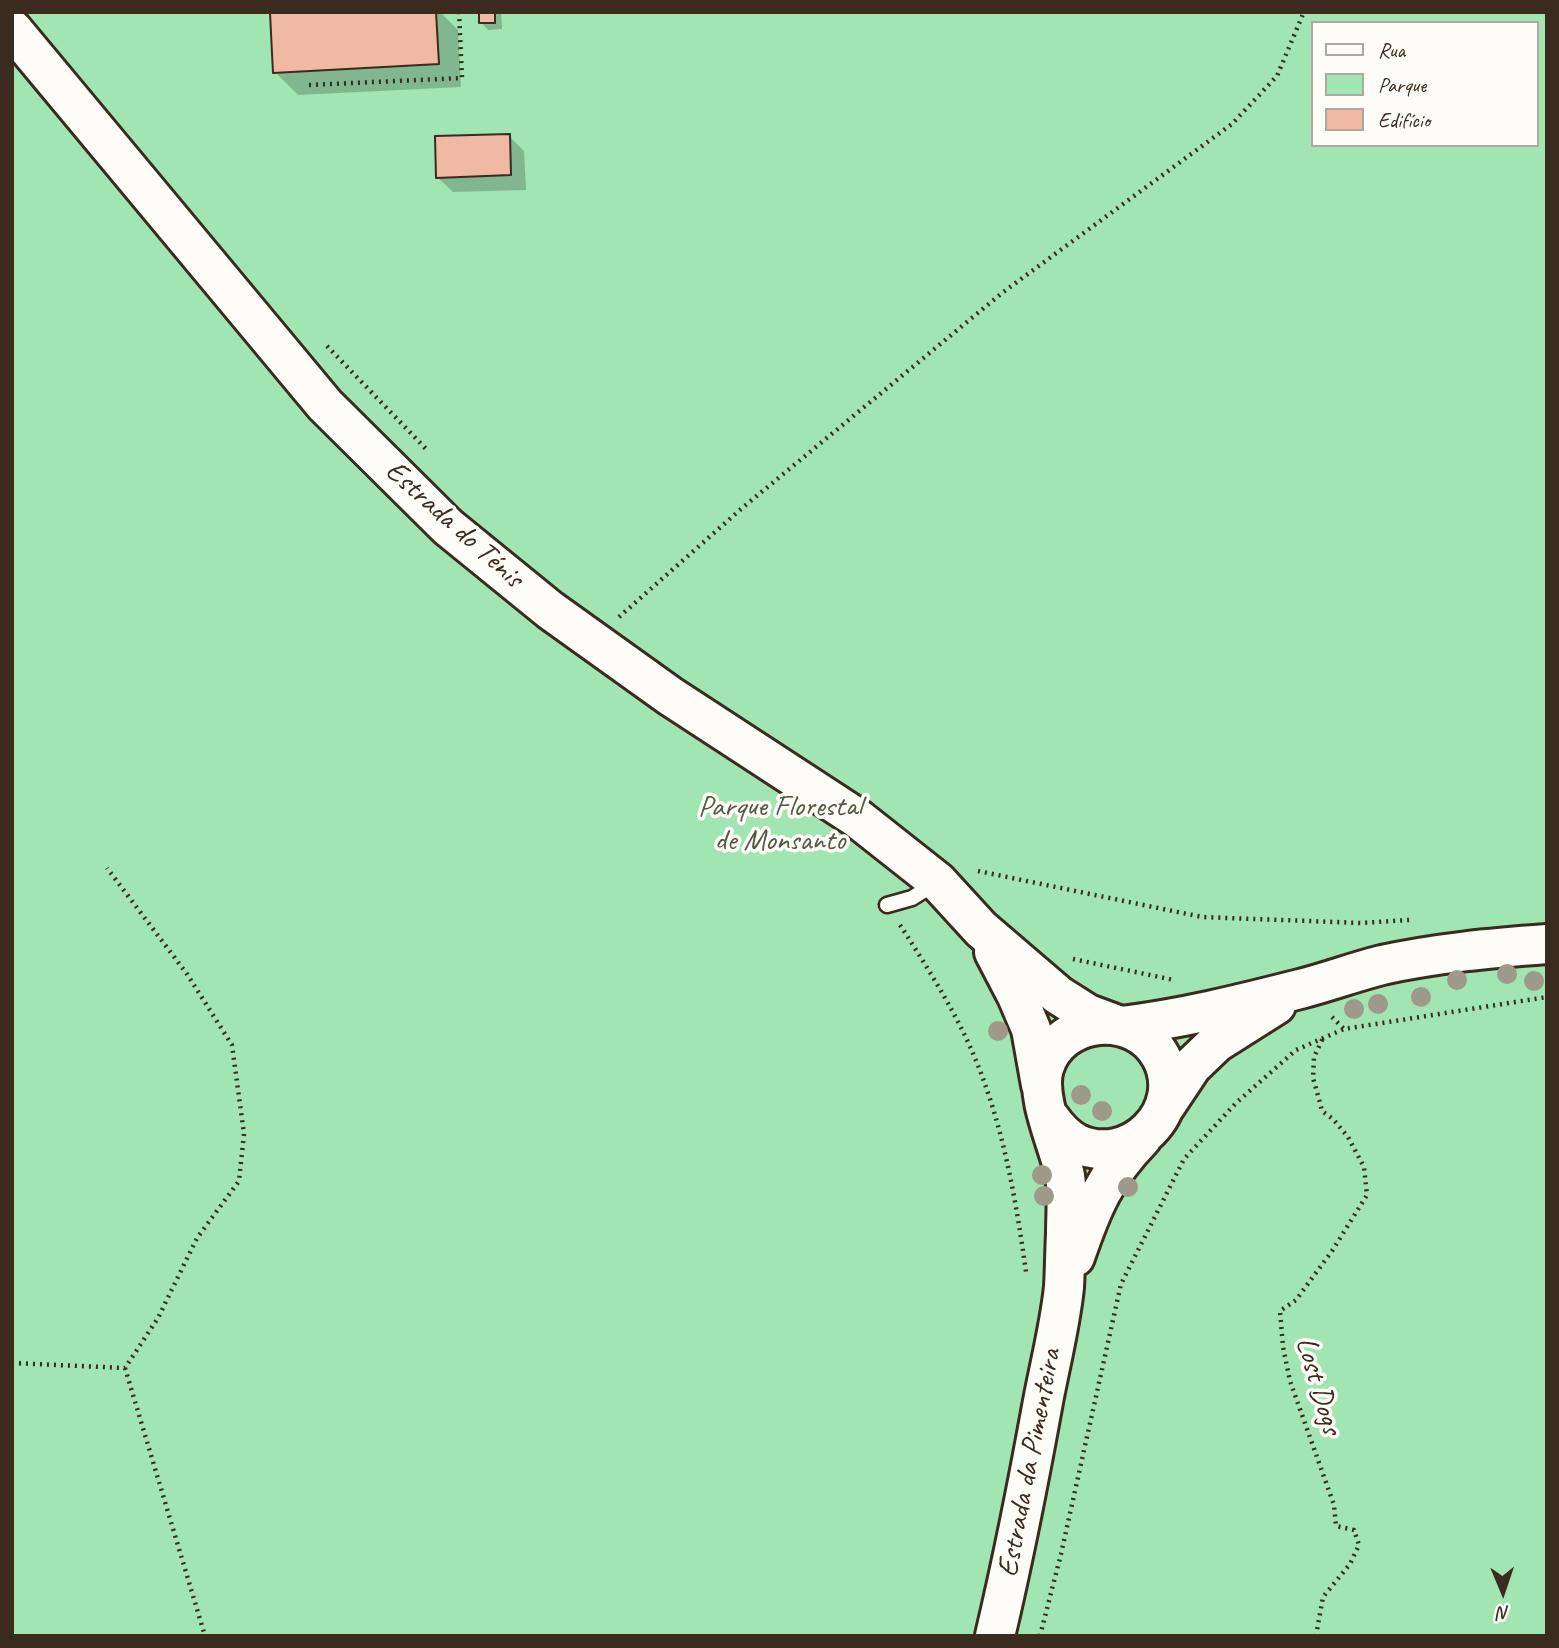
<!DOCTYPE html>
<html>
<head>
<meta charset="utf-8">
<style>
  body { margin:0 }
  #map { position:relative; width:1559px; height:1648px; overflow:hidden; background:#f9e8de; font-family:Caveat,sans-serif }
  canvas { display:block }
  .frame { position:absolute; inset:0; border:14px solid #3b2a1e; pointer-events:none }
  .legend { position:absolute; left:1311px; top:21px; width:228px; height:126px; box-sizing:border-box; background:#fdfcf7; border:2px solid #afa8a0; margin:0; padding:9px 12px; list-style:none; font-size:21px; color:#3b2a1e }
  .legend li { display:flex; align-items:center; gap:14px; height:35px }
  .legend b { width:35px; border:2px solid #afa8a0 }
  .north { position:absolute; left:1468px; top:1557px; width:70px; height:70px; -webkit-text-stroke:5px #fdfcf7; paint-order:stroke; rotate:178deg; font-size:19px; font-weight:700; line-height:28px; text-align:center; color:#3b2a1e }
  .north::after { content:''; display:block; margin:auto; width:24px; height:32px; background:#3b2a1e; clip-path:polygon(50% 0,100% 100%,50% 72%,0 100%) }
</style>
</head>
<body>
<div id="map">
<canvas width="1559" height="1648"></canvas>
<div class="frame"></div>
<ul class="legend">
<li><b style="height:9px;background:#fdfcf7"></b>Rua</li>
<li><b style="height:19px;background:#a0e5b2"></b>Parque</li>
<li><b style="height:19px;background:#efb9a3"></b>Edifício</li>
</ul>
<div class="north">N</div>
</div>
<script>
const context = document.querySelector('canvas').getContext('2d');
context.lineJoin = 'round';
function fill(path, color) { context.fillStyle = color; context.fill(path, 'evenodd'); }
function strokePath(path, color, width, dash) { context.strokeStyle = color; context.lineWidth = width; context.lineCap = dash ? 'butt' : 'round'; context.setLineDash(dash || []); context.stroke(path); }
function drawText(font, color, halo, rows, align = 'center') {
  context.font = font + ' Caveat,sans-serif'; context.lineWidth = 7; context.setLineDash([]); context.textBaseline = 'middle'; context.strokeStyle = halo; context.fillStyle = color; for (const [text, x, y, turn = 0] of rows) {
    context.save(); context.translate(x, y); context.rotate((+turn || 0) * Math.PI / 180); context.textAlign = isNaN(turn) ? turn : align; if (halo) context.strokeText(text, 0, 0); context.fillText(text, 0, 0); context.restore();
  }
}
fill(new Path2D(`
  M12,12H1547V1636H12ZM1312,23H1536V145H1312Z`), '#a0e5b2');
fill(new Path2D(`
  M332,12H440L458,30L461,87L298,95L275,72Z
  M480,12H501L502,29L488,30L481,22Z
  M509,136L524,151L526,190L453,192L437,177Z`), '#0003');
const building = new Path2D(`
  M296,12H436L439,64L273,73L270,13Z
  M479,12H495V23H479Z
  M510,134L511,175L436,178L435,136Z`);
fill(building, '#efb9a3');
strokePath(building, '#3b2a1e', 2);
const lane = new Path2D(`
  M887,905L912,898L936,883`);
const secondary = new Path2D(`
  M12,29L325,405L448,527L550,610L670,696L857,818L938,882L981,929L1058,995L1088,1014L1115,1024
  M994,952L1017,996L1031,1029L1041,1085
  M1121,1026C1181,1019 1241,1004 1300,989C1328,982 1354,972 1382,965C1437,953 1491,948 1547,944
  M1164,1108L1192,1066L1216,1043L1276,1005
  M1075,1257C1092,1207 1105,1176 1142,1138
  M995,1636C1013,1560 1028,1484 1042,1407C1049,1368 1060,1327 1064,1287C1065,1270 1065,1252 1066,1234C1066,1215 1068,1195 1065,1176C1059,1145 1035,1098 1044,1068C1060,1016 1135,1009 1161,1057C1189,1110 1130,1169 1076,1143C1065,1137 1057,1128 1050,1118`);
strokePath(lane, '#3b2a1e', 19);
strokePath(secondary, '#3b2a1e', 44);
strokePath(new Path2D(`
  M309,85L462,78L459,12
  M327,346L428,451
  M619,617L741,509L1002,293L1232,124L1277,76L1303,14L1306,12
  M978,871L1202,917L1361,923L1409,920
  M900,925C924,962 948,1000 967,1040C1001,1113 1015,1193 1026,1272
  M1073,959L1174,980
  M1332,1017L1344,1029
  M12,1363L125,1368L158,1318L197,1238L239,1181L244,1134L232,1045L187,974L107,868
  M125,1368L205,1636
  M1040,1636L1061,1554L1121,1284L1184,1159L1236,1103L1296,1050L1344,1029L1547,997
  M1316,1636L1323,1597L1350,1564L1359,1545L1354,1530L1336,1526L1334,1505L1290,1381L1283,1347L1280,1311L1296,1300L1332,1251L1367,1195L1364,1167L1348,1137L1333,1119L1322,1111L1319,1099L1313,1078L1314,1057L1323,1038`), '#3b2a1e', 4.5, [2, 5]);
strokePath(lane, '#fdfcf7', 14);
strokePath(secondary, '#fdfcf7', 38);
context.fillStyle = '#9e9989';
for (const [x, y] of [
  [1507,974],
  [1457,980],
  [1534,981],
  [1421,997],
  [1378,1004],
  [1354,1009],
  [998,1031],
  [1081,1095],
  [1102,1111],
  [1042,1175],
  [1128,1187],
  [1044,1196]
]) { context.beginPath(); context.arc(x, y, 10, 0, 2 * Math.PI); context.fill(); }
drawText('30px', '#3b2a1e', '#fdfcf7', [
  ["Estrada do Ténis",454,525,42],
  ["Lost Dogs",1318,1386,74],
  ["Estrada da Pimenteira",1030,1463,-79]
]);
drawText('30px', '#545943', '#fdfcf7', [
  ["Parque Florestal",780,807],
  ["de Monsanto",780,841]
]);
</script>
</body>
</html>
